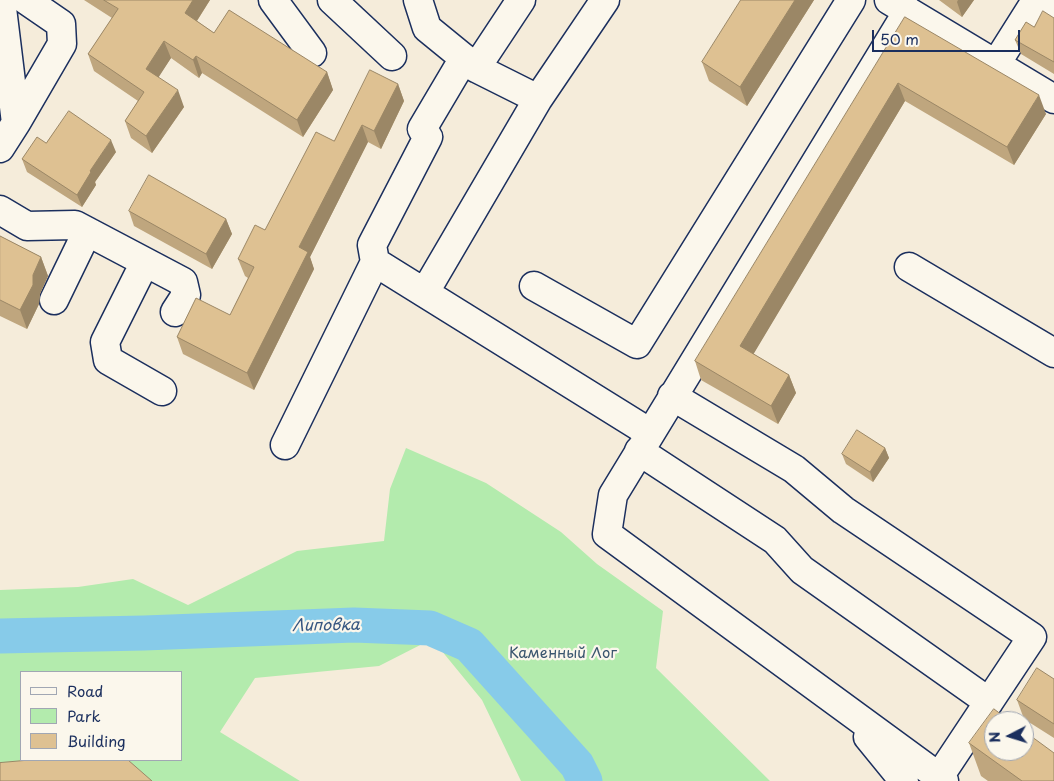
<!DOCTYPE html>
<html>
<head>
<meta charset="utf-8">
<style>
  body { margin:0 }
  #map { position:relative; width:1054px; height:781px; overflow:hidden; background:#f5ecda; font-family:"Playpen Sans",sans-serif }
  canvas { display:block }
  .legend { position:absolute; left:20px; top:671px; width:162px; height:90px; box-sizing:border-box; background:#fbf7ec; border:1px solid #a1a7b3; margin:0; padding:6px 9px; list-style:none; font-size:15px; color:#1b2f5e }
  .legend li { display:flex; align-items:center; gap:10px; height:25px }
  .legend b { width:25px; border:1px solid #a1a7b3 }
  .north { position:absolute; left:984px; top:711px; width:50px; height:50px; box-sizing:border-box; background:#fbf7ec; border:1px solid #a1a7b3; border-radius:50%; rotate:265deg; font-size:14px; font-weight:700; line-height:20px; text-align:center; color:#1b2f5e }
  .north::after { content:''; display:block; margin:auto; width:18px; height:22px; background:#1b2f5e; clip-path:polygon(50% 0,100% 100%,50% 72%,0 100%) }
  .scale { position:absolute; left:872px; top:30px; width:148px; height:22px; box-sizing:border-box; border:2px solid #1b2f5e; border-top:0; padding-left:6px; font-size:15px; line-height:18px; white-space:nowrap; color:#1b2f5e; -webkit-text-stroke:4px #fbf7ec; paint-order:stroke }
</style>
</head>
<body>
<div id="map">
<canvas width="1054" height="781"></canvas>
<ul class="legend">
<li><b style="height:6px;background:#fbf7ec"></b>Road</li>
<li><b style="height:14px;background:#b3ebad"></b>Park</li>
<li><b style="height:14px;background:#dec192"></b>Building</li>
</ul>
<div class="north">N</div>
<div class="scale">50 m</div>
</div>
<script>
const context = document.querySelector('canvas').getContext('2d');
context.lineJoin = 'round';
function fill(path, color) { context.fillStyle = color; context.fill(path, 'evenodd'); }
function strokePath(path, color, width, dash) { context.strokeStyle = color; context.lineWidth = width; context.lineCap = dash ? 'butt' : 'round'; context.setLineDash(dash || []); context.stroke(path); }
function drawText(font, color, halo, rows, align = 'center') {
  context.font = font + ' "Playpen Sans",sans-serif'; context.lineWidth = 4.5; context.setLineDash([]); context.textBaseline = 'middle'; context.strokeStyle = halo; context.fillStyle = color; for (const [text, x, y, turn = 0] of rows) {
    context.save(); context.translate(x, y); context.rotate((+turn || 0) * Math.PI / 180); context.textAlign = isNaN(turn) ? turn : align; if (halo) context.strokeText(text, 0, 0); context.fillText(text, 0, 0); context.restore();
  }
}
fill(new Path2D(`
  M406,448L486,483L561,532L597,564L663,611L656,668L770,781H521L482,700L432,639L379,666L255,678L220,732L300,781H0V590L78,587L133,579L188,605L297,551L384,541L390,489ZM21,672H181V760H21Z`), '#b3ebad');
strokePath(new Path2D(`
  M0,636L144,633L354,625L430,628L469,645L577,765L585,781`), '#87cbe9', 35);
const minor = new Path2D(`
  M273,0L312,53
  M332,0L392,56
  M418,0L427,28L476,68L521,0
  M889,0L1054,99
  M908,11L613,495L607,534L939,777
  M996,64L1032,7H1054
  M476,68L538,99
  M16,123L62,44L61,24L26,0
  M0,148L16,123L1,0
  M0,210L27,226L75,225L183,282L186,295L175,312
  M145,262L105,342L108,360L162,391
  M375,262L372,245L428,137L422,129L464,58
  M909,267L1054,353
  M534,286L637,344L851,0
  M425,292L538,99L605,0
  M54,300L87,232
  M672,396L794,469L843,510L1032,637L939,777L944,781
  M285,445L375,262L650,433
  M639,451L775,540L802,570L989,702
  M868,737L904,781`);
strokePath(minor, '#1b2f5e', 31);
strokePath(minor, '#fbf7ec', 28);
fill(new Path2D(`
  M84,0H210L197,21L214,33L327,72L333,90L303,137L202,73L199,78L171,58L158,77L184,107L152,153L131,138L125,121L138,101L94,71L88,54L112,18Z
  M741,0H814L747,106L709,81L702,62Z
  M939,0H974L962,17Z
  M905,17L1046,114L1014,165L905,101L753,354L789,375L796,393L778,424L701,380L695,361Z
  M1054,18V74L1021,54L1015,40L1034,27Z
  M398,84L404,101L381,149L368,142L310,257L314,269L254,390L183,354L177,337L230,315L248,278L245,276L238,259L265,230L334,141Z
  M46,143L116,152L95,182L96,185L82,207L27,172L22,159Z
  M129,211L226,219L232,234L212,269L134,226Z
  M0,236L41,257L48,276L40,294L39,304L27,329L0,316Z
  M885,448L889,458L873,482L846,464L842,454Z
  M1054,679V738L1024,719L1017,700Z
  M969,743L1054,781H988L981,776Z`), '#bfa67e');
fill(new Path2D(`
  M193,0H210L191,30L185,13Z
  M795,0H814L747,106L740,87Z
  M958,0H974L962,17L957,2Z
  M164,41L171,58L153,86L146,69Z
  M196,56L202,73L199,78L193,60Z
  M327,72L333,90L303,137L297,120Z
  M898,83L905,101L747,365L740,346Z
  M398,84L404,101L381,149L374,131Z
  M178,90L184,107L152,153L146,136Z
  M1039,95L1046,114L1014,165L1007,147Z
  M362,125L368,142L310,257L314,269L254,390L247,373L299,247Z
  M111,140L116,152L95,182L96,185L82,207L77,195L90,171Z
  M226,219L232,234L212,269L206,254Z
  M41,257L48,276L40,294L39,304L27,329L20,310L33,275Z
  M789,375L796,393L778,424L771,406Z
  M885,448L889,458L873,482L870,472Z`), '#9b8766');
const building = new Path2D(`
  M104,0H193L185,13L214,33L229,10L327,72L297,120L196,56L193,60L164,41L146,69L178,90L146,136L125,121L144,92L88,54L118,9Z
  M741,0H795L740,87L702,62Z
  M1043,11L1054,18V62L1015,40L1026,22L1034,27Z
  M905,17L1039,95L1007,147L898,83L740,346L789,375L771,406L695,361Z
  M370,70L398,84L374,131L362,125L299,247L308,252L247,373L177,337L196,298L230,315L254,267L238,259L255,225L265,230L316,132L334,141Z
  M69,111L111,140L90,171L91,172L77,195L22,159L37,137L46,143Z
  M149,175L226,219L206,254L129,211Z
  M0,236L41,257L33,275V285L20,310L0,300Z
  M857,430L885,448L870,472L842,454Z
  M1037,668L1054,679V724L1017,700Z
  M994,709L1010,721H994V751H1024V731L1054,753V781H1022L969,743Z
  M30,760H128L152,781H0V763Z`);
fill(building, '#dec192');
strokePath(building, '#9b8766', 1);
drawText('15px', '#39556e', '#fbf7ec', [
  ["Каменный Лог",563,654]
]);
drawText('italic 16px', '#365681', '#fbf7ec', [
  ["Липовка",326,626,-1]
]);
</script>
</body>
</html>
